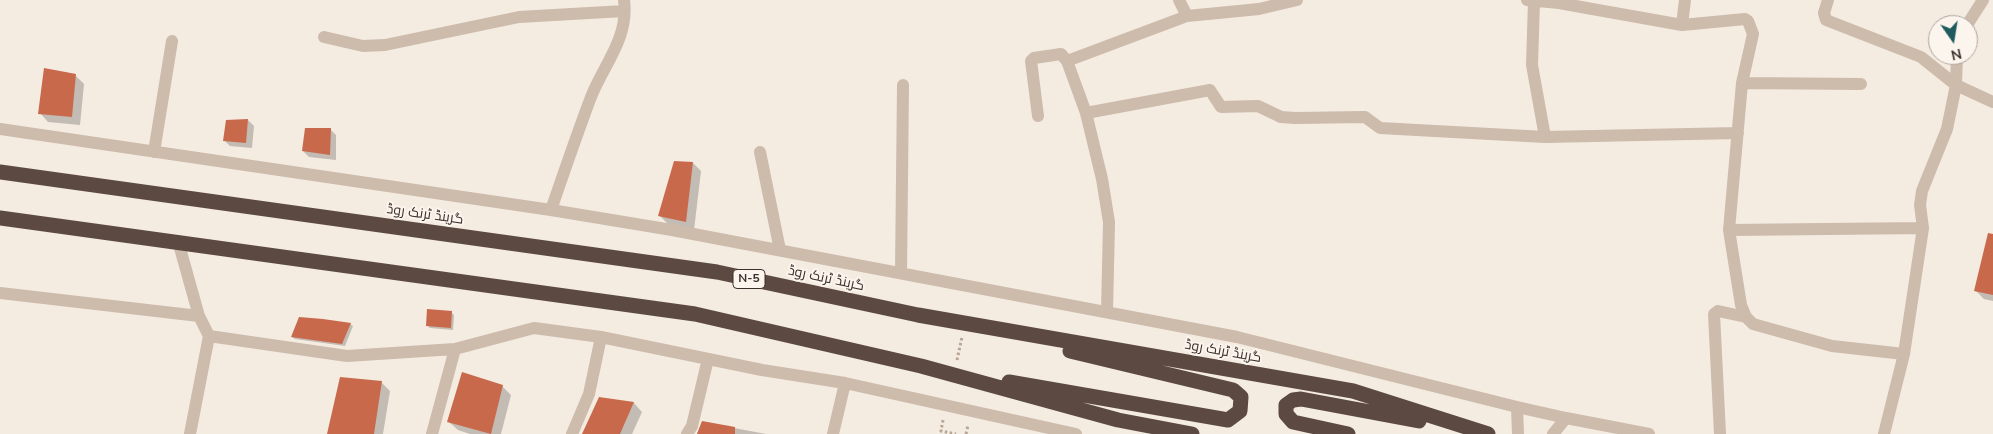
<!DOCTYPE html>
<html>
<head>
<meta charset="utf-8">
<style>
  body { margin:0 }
  #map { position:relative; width:1993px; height:434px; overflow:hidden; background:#f4ebe1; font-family:"Nunito Sans",sans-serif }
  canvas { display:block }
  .north { position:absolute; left:1928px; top:15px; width:50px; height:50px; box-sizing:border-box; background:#fbf5ee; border:1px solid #aea6a0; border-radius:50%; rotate:167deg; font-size:14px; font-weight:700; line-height:20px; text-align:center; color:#3b302b }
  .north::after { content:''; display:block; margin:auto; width:18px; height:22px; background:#1f5a5e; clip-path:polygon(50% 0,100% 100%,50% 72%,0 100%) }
</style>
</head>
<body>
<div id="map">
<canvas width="1993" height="434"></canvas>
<div class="north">N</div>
</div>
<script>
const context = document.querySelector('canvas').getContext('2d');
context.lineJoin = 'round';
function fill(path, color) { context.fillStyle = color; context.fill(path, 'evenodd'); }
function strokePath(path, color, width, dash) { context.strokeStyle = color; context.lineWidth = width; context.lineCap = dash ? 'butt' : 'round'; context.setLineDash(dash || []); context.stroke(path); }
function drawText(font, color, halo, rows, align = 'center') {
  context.font = font + ' "Nunito Sans",Cairo,sans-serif'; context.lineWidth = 4; context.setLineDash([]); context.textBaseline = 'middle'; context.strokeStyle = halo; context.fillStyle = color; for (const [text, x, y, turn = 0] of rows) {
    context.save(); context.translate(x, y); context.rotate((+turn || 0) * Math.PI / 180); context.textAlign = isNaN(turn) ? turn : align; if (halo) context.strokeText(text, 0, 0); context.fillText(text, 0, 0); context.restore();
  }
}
fill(new Path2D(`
  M76,76L84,84L80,125L48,122L40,113Z
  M248,120L254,126L252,148L230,146L224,140Z
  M330,129L336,135V160L309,157L303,151Z
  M693,163L701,171L694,230L668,224L659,215Z
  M1993,242V301L1984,299L1975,290Z
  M451,312L454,315L453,330L430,328L427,325Z
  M350,324L353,326L345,346L295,339L292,337Z
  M381,382L390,391L383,434H329Z
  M502,386L511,395L501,434H470L458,430L449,422Z
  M600,399L634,403L642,412L632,434H583Z
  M702,422L766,434H697Z`), '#0003');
fill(new Path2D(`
  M44,68L76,74L72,117L38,114Z
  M248,119L246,143L223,141L226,120Z
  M305,128H331L330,155L302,151Z
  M674,161L693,162L686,222L658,216Z
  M1988,233L1993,234V295L1974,291Z
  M427,309L452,311L451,328L426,326Z
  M299,317L323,319L351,323L342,344L291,337Z
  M462,372L503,385L491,434L447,422Z
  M340,377L382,381L374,434H327Z
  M599,397L634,402L620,434H582Z
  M702,421L735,427V434H697Z`), '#c8694b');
strokePath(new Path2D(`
  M957,360L962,337
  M943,420L941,431L956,434
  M966,434L968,425`), '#b9a596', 3, [2.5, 2.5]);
strokePath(new Path2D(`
  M1179,0L1187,16
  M1527,0L1559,3L1682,25L1745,19L1748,21L1753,34L1742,83L1729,230L1741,305L1746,317L1753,324L1832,346L1904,354
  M1828,0L1824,13L1826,20L1921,57L1956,85L1993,102
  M1534,1L1532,65L1545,137
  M1682,25L1685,0
  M1967,25L1983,0
  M324,37L363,46L385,45L519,17L624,11
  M1067,61L1187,16L1259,9L1297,0
  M1742,83L1861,84
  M1086,113L1210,90L1221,107L1258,106L1281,117L1295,118L1365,117L1380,128L1545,137L1738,133
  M1038,116L1031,61L1034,58L1061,54L1067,61L1086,113L1102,179L1109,222L1107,312
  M0,129L551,210L672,230L1237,337L1517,407L1518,434
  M154,152L172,41
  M760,152L780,250
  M551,210C564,172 577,134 591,97C604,64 629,38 624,0
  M1729,230L1923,228
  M178,241L199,316
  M901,273L903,85
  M0,293L199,316L209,336L347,356L455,349L534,328L601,337L762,370L845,383L1076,434
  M1517,407L1566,418
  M190,434L209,336
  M432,434L455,349
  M572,434L589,394L601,337
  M687,434L692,426L708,359
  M833,434L845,383
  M1553,434L1566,418L1649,434
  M1720,434L1714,314L1718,311L1746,317
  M1884,434L1904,354L1923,228L1920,205L1922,191L1947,129L1956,85L1957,55`), '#cdbbac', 12);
strokePath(new Path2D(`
  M0,172L717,272L918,315L1353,391L1488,434
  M0,218L695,314L921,366L1118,420L1192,434
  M1009,382L1228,420L1240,411L1241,397L1233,390L1070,351
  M1348,434L1293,422L1286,414V405L1293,400L1301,399L1419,421`), '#5c4a42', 15);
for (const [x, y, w] of [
  [749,279,32]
]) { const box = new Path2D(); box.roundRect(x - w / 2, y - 9.5, w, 19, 4); context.fillStyle = '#fbf5ee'; context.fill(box); strokePath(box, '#3b302b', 1); }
drawText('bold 12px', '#3b302b', null, [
  ["N-5",749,279]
]);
drawText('14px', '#3b302b', '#fbf5ee', [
  ["گرینڈ ٹرنک روڈ",425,215,8],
  ["گرینڈ ٹرنک روڈ",826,279,12],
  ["گرینڈ ٹرنک روڈ",1223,352,10]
]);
</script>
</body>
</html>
